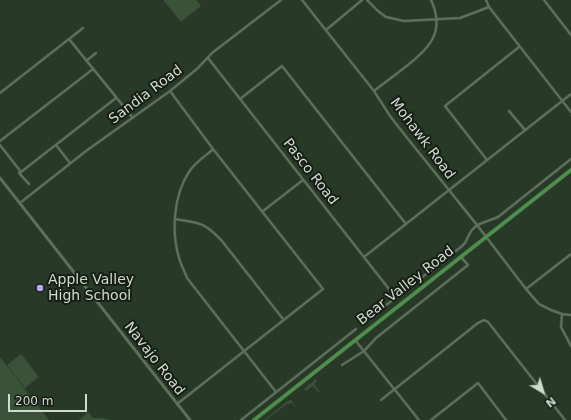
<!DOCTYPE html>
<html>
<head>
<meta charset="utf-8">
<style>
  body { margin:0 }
  #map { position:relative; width:571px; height:420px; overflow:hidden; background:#283927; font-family:"DejaVu Sans",sans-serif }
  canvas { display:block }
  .north { position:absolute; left:523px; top:372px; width:40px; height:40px; -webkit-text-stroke:3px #161e16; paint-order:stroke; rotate:142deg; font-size:11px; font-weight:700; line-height:16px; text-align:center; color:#d0dbcf }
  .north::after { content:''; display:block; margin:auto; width:14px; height:18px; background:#d0dbcf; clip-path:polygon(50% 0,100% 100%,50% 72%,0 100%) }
  .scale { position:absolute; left:8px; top:394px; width:79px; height:18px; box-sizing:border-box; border:2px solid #d0dbcf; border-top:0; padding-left:5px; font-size:12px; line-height:14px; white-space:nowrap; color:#d0dbcf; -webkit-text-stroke:3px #161e16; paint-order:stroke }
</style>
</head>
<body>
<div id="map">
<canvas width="571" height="420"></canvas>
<div class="north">N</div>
<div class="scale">200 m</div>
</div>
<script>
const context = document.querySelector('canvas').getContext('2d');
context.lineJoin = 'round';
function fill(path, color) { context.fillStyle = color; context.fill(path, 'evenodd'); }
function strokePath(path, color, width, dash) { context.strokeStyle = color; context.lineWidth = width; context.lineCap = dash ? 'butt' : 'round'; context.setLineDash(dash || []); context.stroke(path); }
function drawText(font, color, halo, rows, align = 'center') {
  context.font = font + ' "DejaVu Sans",sans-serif'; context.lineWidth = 4; context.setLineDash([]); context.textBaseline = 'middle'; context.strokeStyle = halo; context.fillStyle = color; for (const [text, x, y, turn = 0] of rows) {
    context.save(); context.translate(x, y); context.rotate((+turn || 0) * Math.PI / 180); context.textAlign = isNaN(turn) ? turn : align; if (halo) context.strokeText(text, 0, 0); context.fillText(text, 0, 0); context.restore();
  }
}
fill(new Path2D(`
  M163,0H196L201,6L181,22Z
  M21,354L39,377L25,388L7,365Z
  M0,357L49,420H0Z
  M316,379L317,381L314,384L320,392H318L313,386L306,391L304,389Z
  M291,400L298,410L292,403L289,404L288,403L266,420H264L288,401Z
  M88,412L93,418H102L110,420H79Z`), '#3a5338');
const minor = new Path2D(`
  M302,0L374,91L390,116L404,134L477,225L526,289L539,304L551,310L562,314L571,315
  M367,0L378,11L386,17L404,21L460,18L489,7
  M486,0L489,7L571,112
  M544,0L571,35
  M326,30L362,0
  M69,39L83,28
  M208,58L396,298
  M86,61L96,53
  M170,91L213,149L323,289L177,404
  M374,91C384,83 394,76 404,68C429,49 446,32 431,0
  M0,93L69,39L133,118
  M240,99L282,66L406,224
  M509,111L525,130
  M0,141L93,69
  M0,145L21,172L19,173L29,184
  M56,145L70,163
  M213,149C206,156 194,163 189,172C173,196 171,234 180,261C182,267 185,272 187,278L276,392
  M487,160L445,106L519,47
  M21,172L116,98
  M20,203L86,151L170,91L198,68L212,53L281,0
  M263,211L303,180
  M175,219C200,223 204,222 222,241L283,319
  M364,257L571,94
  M526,289L571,254
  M376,313L461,247L465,243L471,231L477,225L498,217L571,159
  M562,314L561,327L571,346
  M355,340L419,420
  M342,365L364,351L376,338L468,265L461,257
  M381,400L478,323L484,320L488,322L565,420
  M241,420L356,329
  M431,420L478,383L506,420`);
const tertiary = new Path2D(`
  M0,178L190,420`);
const primary = new Path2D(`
  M254,420L571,170`);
strokePath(minor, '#465445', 3);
strokePath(tertiary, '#465445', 3.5);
strokePath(primary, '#465445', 4.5);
strokePath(minor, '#5e715c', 2);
strokePath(tertiary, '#5e715c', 2.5);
strokePath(primary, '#4c9149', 3.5);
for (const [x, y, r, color] of [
  [40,288,4,"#baaaf7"]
]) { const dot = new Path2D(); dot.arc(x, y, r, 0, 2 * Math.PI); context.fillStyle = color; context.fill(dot); strokePath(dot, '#161e16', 1.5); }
drawText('14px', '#d0dbcf', '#161e16', [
  ["Sandia Road",146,95,-37],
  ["Mohawk Road",422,139,53],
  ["Pasco Road",310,172,52],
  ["Bear Valley Road",406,286,-38],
  ["Navajo Road",154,359,52]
]);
drawText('14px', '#d0dbcf', '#161e16', [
  ["Apple Valley",48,280],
  ["High School",48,296]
], 'left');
</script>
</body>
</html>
